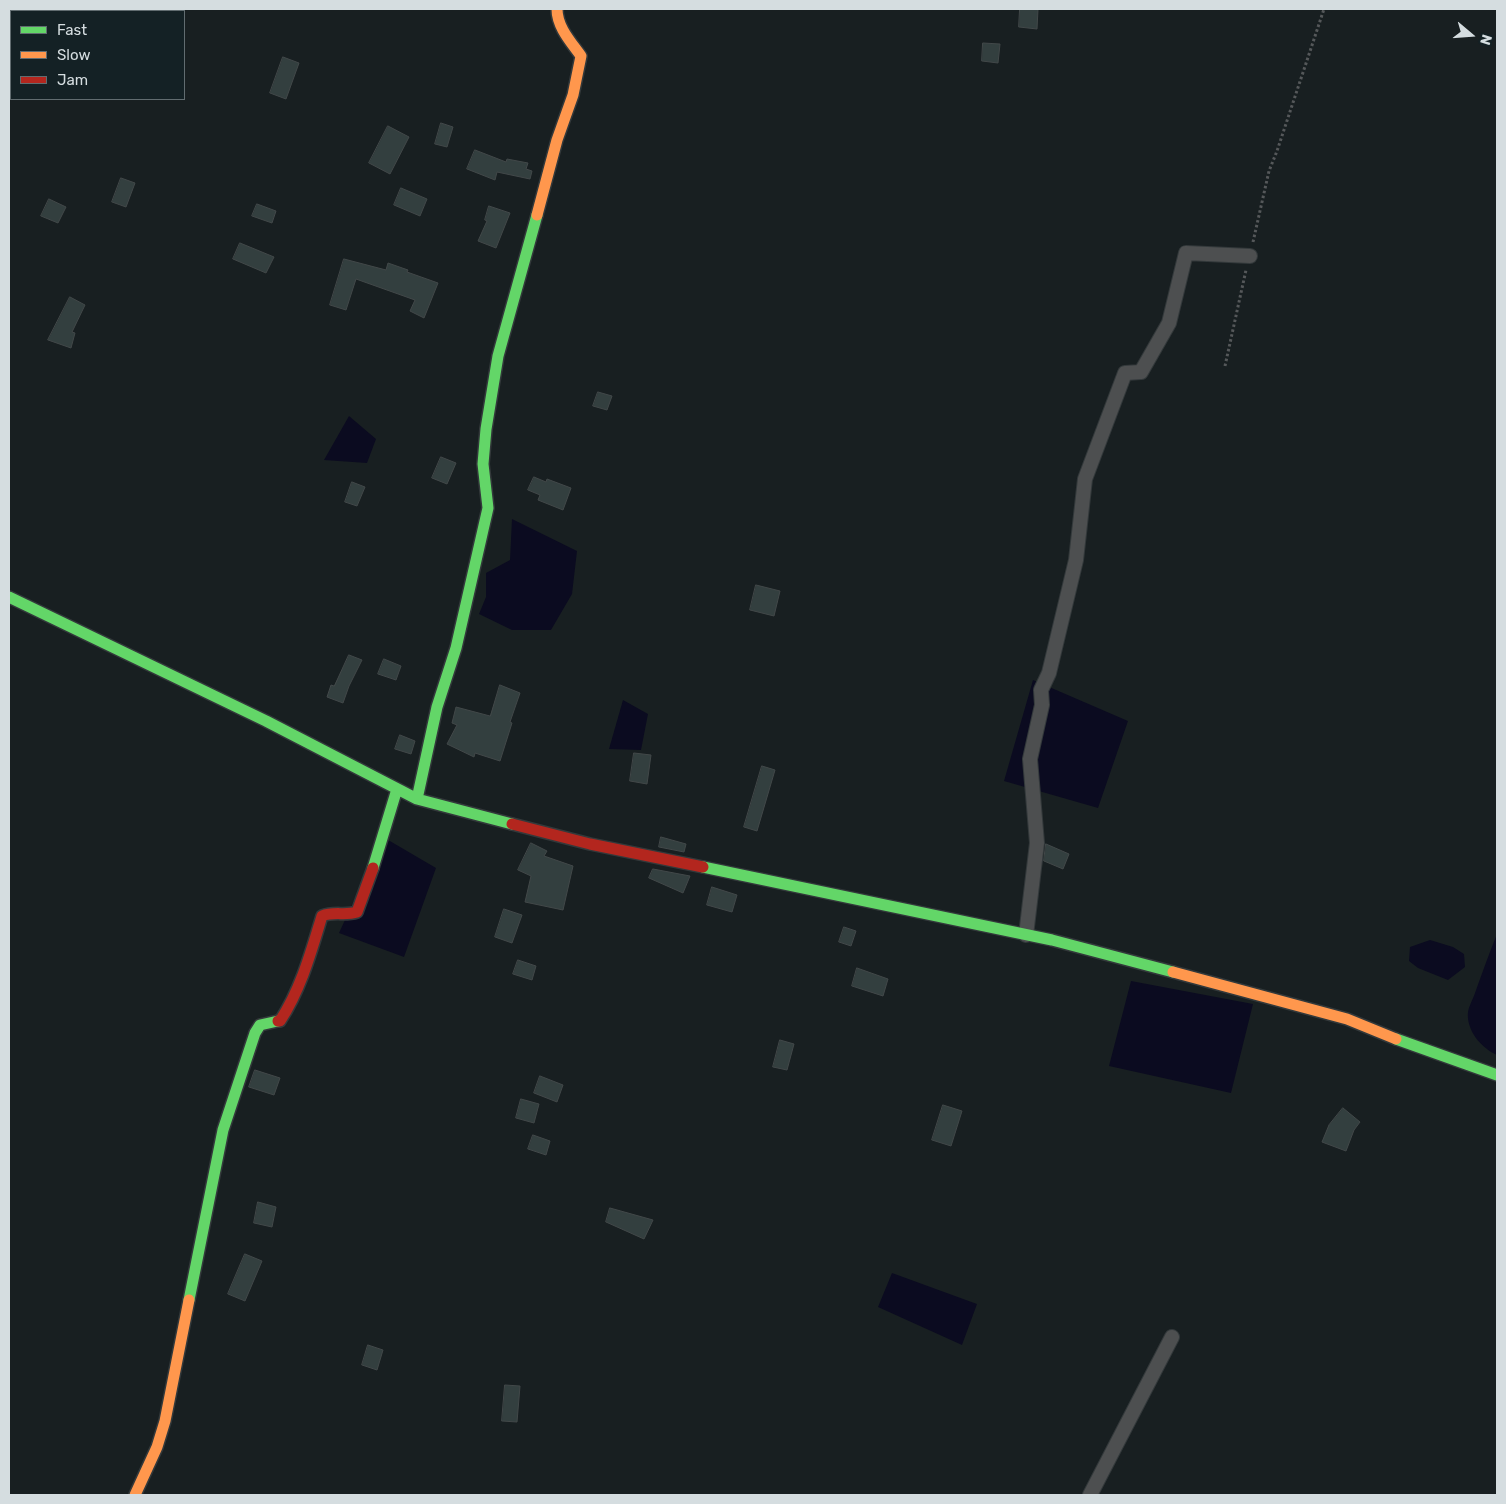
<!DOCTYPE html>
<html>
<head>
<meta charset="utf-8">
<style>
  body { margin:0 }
  #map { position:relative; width:1506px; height:1504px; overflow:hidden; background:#181f21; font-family:Rubik,sans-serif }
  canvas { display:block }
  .frame { position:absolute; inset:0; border:10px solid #d5dde0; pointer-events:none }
  .legend { position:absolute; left:10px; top:10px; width:175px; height:90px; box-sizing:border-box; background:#142125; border:1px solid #616c70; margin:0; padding:6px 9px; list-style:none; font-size:15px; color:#d5dde0 }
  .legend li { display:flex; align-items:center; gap:10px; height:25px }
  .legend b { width:25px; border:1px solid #616c70 }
  .north { position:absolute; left:1446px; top:10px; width:50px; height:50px; -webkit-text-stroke:4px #142125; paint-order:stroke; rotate:108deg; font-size:14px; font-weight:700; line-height:20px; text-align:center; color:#d5dde0 }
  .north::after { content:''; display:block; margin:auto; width:18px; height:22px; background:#d5dde0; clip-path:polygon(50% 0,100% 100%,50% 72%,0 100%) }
</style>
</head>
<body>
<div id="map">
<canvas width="1506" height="1504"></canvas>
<div class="frame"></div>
<ul class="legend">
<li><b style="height:6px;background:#63d668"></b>Fast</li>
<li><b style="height:6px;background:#ff974d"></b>Slow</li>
<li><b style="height:6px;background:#b3261e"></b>Jam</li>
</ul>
<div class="north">N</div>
</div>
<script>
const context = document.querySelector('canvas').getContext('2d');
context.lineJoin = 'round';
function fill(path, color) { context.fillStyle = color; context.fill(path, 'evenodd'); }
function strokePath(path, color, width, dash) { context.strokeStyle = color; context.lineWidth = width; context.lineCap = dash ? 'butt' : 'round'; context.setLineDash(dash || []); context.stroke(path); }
fill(new Path2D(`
  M349,416L376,439L367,463L324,460Z
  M512,519L577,551L572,594L551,630H512L479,614L486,597V573L510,560Z
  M1033,680L1128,721L1098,808L1004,781Z
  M623,700L648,714L641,750L609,749Z
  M383,837L436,868L404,957L339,933Z
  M1497,934V1055C1481,1048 1466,1030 1468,1012C1469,1006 1473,999 1475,993C1482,973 1489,954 1497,934Z
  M1430,940L1453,947L1464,954L1465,967L1448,980L1418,968L1409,961L1410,947Z
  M1131,981L1253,1004L1231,1093L1109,1066Z
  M892,1273L977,1304L962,1345L878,1307Z`), '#0b0b20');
const building = new Path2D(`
  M1020,9H1038L1037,29L1019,27Z
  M983,43L1000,44L998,63L982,61Z
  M283,57L299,63L286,99L270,93Z
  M441,123L453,127L447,147L435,144Z
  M388,126L409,137L390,174L369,163Z
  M475,150L506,162L507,159L528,163L526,169L532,171L530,179L497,172L495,180L467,169Z
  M121,178L135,183L126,207L112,202Z
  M401,188L427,199L420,216L394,205Z
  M49,199L66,207L58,223L41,216Z
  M257,204L276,211L272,223L252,216Z
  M489,206L510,213L496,248L478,241L487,221L485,220Z
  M240,243L274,257L266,273L233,259Z
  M344,259L386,270L388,263L408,270L407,272L438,283L424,318L410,311L415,300L356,279L346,310L330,305Z
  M70,297L85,305L72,332L75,333L71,348L48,340Z
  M598,392L612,396L607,410L593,406Z
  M441,457L456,463L447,484L432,478Z
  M534,477L546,482L547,479L571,488L563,510L538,500L540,495L528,490Z
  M352,482L365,487L357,506L345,502Z
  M756,585L780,591L774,616L750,610Z
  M349,655L362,660L349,686L343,703L327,697L331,685L334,686Z
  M384,659L401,666L396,680L378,674Z
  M500,685L520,693L510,722L512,723L500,761L475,753L474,757L447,744L457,725L452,723L456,707L490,716Z
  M400,735L415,741L411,754L395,749Z
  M634,753L651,755L647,784L630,781Z
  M762,766L775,770L757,831L744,827Z
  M661,837L686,844L684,852L659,847Z
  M531,843L547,851L544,856L573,866L563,910L525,902L531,876L518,870Z
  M1046,844L1069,854L1063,869L1044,861Z
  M653,869L690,876L683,893L649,878Z
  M712,887L737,895L732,912L707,905Z
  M504,909L522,915L512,943L495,937Z
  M844,927L856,931L851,946L839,942Z
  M518,960L536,966L532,980L513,974Z
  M857,968L888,979L883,996L852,986Z
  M780,1040L794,1044L787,1070L773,1067Z
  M255,1070L280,1078L274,1095L249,1087Z
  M540,1076L563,1085L557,1102L534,1093Z
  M521,1099L539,1104L534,1123L516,1118Z
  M943,1105L962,1111L951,1146L932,1140Z
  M1343,1108L1360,1122L1354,1130L1346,1151L1322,1142L1329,1125Z
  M533,1135L550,1141L546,1155L528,1149Z
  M258,1202L276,1207L272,1227L254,1223Z
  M610,1208L653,1220L644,1239L606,1222Z
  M245,1254L262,1261L245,1301L228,1294Z
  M368,1345L383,1350L377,1370L362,1365Z
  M505,1385L520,1386L517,1422L502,1421Z`);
fill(building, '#333f3f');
strokePath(building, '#424849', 1);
const street = new Path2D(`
  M1026,935L1037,843L1030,759L1042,705L1041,690L1049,673L1076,560L1085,479L1125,373L1141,372L1169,323L1186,253L1250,256
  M1090,1495L1172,1337`);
const fast = new Path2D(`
  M9,597L266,721L417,799L512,824
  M417,799L437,707L456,648L488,508L483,464L486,429L498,356L537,215
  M703,867L1052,940L1173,972
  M373,868L397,789
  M1396,1039L1497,1075
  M189,1300L223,1130L255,1033L260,1025L278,1021`);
const slow = new Path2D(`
  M537,215L557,140L573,95L581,56C571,42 557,27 557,9
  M1173,972L1347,1019L1396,1039
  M135,1495L157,1447L165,1421L189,1300`);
const jam = new Path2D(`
  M512,824L590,844L703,867
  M278,1021H280C301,989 311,952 322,916C334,911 345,916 357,912L373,868`);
strokePath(street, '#33393b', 16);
strokePath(fast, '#33393b', 14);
strokePath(slow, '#33393b', 14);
strokePath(jam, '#33393b', 14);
strokePath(new Path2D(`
  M1253,242L1269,171L1277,151L1324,9
  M1225,366L1246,270`), '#55585a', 3, [2.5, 2.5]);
strokePath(street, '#4d4f50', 14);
strokePath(fast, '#63d668', 11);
strokePath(slow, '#ff974d', 11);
strokePath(jam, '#b3261e', 11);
</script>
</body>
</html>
